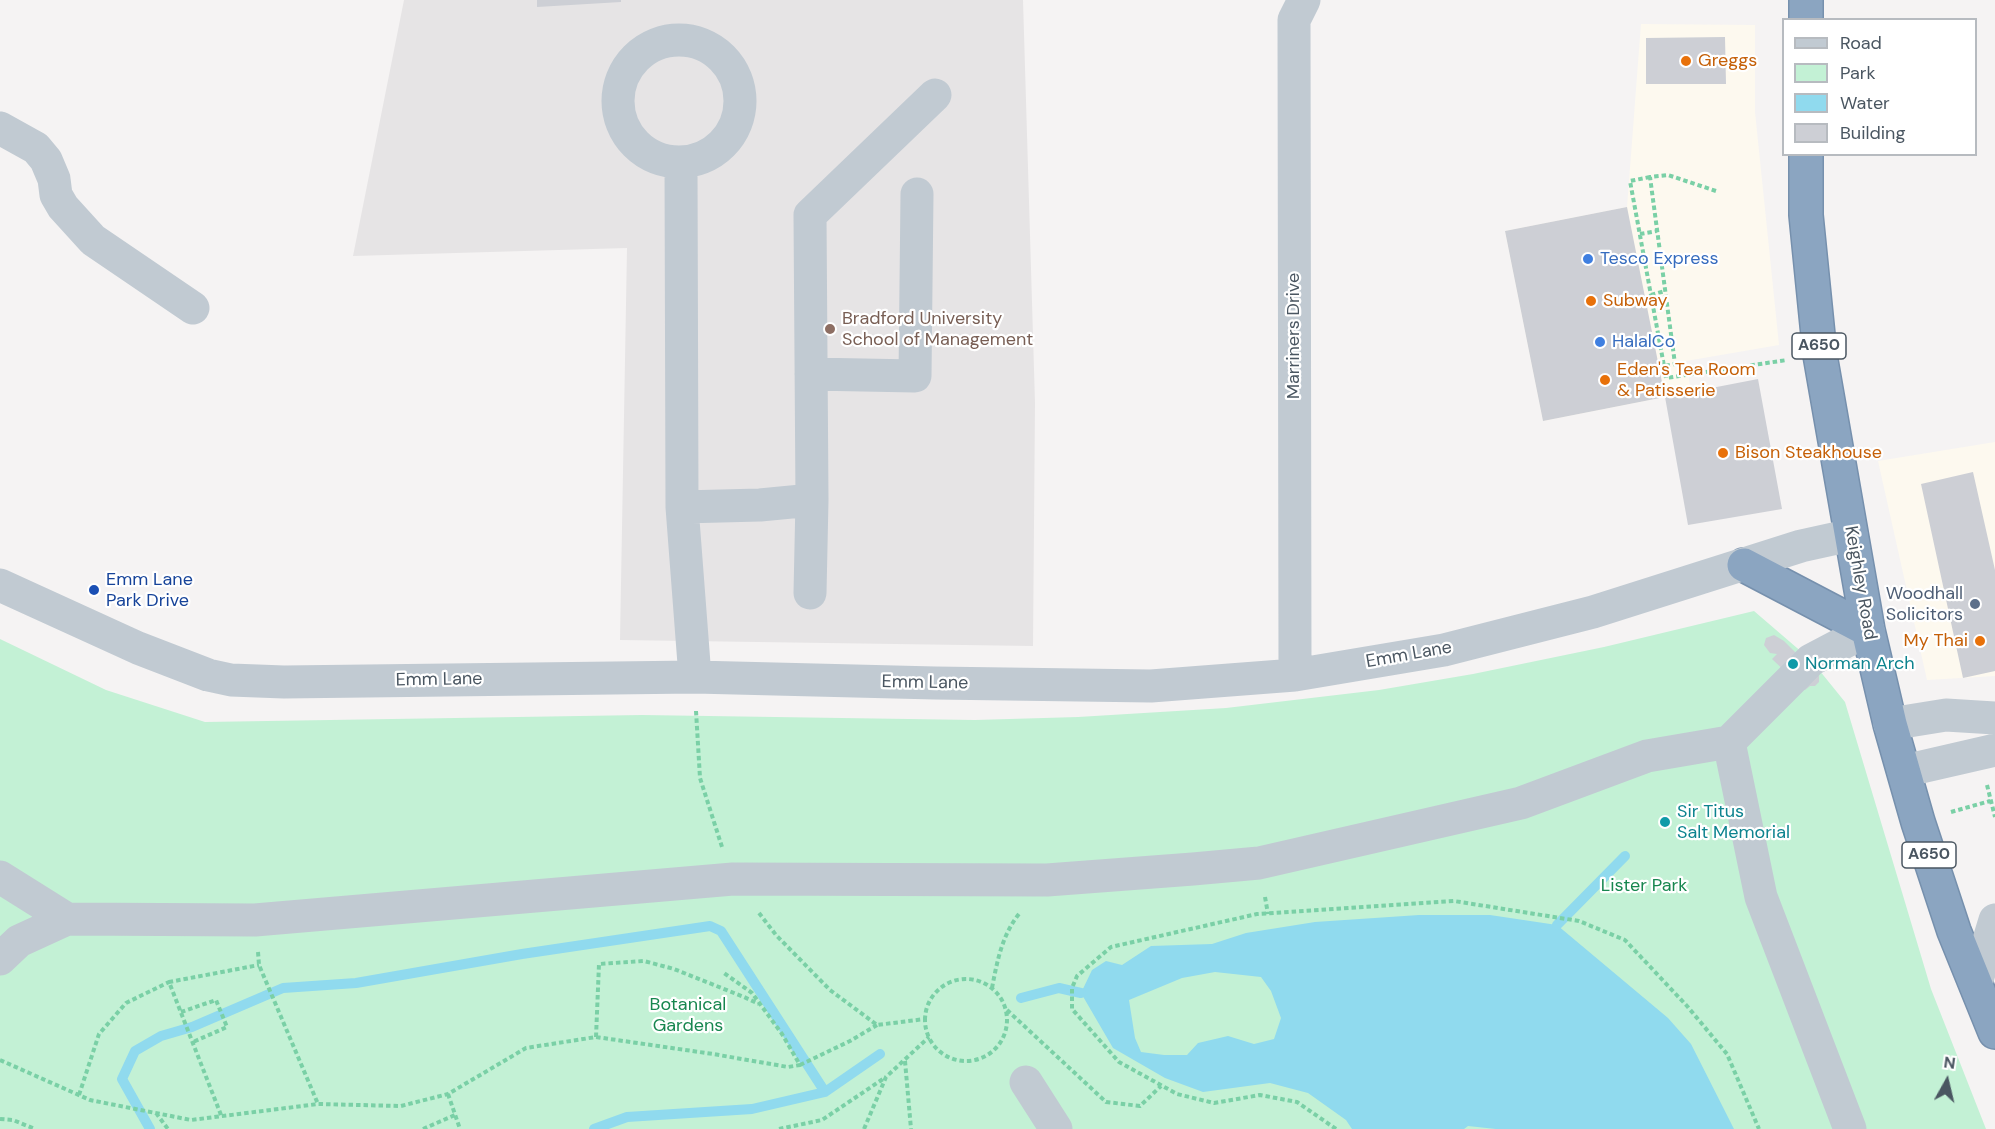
<!DOCTYPE html>
<html>
<head>
<meta charset="utf-8">
<style>
  body { margin:0 }
  #map { position:relative; width:1995px; height:1129px; overflow:hidden; background:#f5f3f3; font-family:"DM Sans",sans-serif }
  canvas { display:block }
  .legend { position:absolute; left:1782px; top:18px; width:195px; height:138px; box-sizing:border-box; background:#fff; border:2px solid #b7bbc0; margin:0; padding:8px 10px; list-style:none; font-size:18px; color:#4a5661 }
  .legend li { display:flex; align-items:center; gap:12px; height:30px }
  .legend b { width:30px; border:2px solid #b7bbc0 }
  .north { position:absolute; left:1917px; top:1051px; width:60px; height:60px; -webkit-text-stroke:4px #fff; paint-order:stroke; rotate:8deg; font-size:16px; font-weight:700; line-height:24px; text-align:center; color:#4a5661 }
  .north::after { content:''; display:block; margin:auto; width:21px; height:27px; background:#4a5661; clip-path:polygon(50% 0,100% 100%,50% 72%,0 100%) }
</style>
</head>
<body>
<div id="map">
<canvas width="1995" height="1129"></canvas>
<ul class="legend">
<li><b style="height:8px;background:#c1cad2"></b>Road</li>
<li><b style="height:16px;background:#c3f1d5"></b>Park</li>
<li><b style="height:16px;background:#90daee"></b>Water</li>
<li><b style="height:16px;background:#cdcfd5"></b>Building</li>
</ul>
<div class="north">N</div>
</div>
<script>
const context = document.querySelector('canvas').getContext('2d');
context.lineJoin = 'round';
function fill(path, color) { context.fillStyle = color; context.fill(path, 'evenodd'); }
function strokePath(path, color, width, dash) { context.strokeStyle = color; context.lineWidth = width; context.lineCap = dash ? 'butt' : 'round'; context.setLineDash(dash || []); context.stroke(path); }
function drawText(font, color, halo, rows, align = 'center') {
  context.font = font + ' "DM Sans",sans-serif'; context.lineWidth = 4.5; context.setLineDash([]); context.textBaseline = 'middle'; context.strokeStyle = halo; context.fillStyle = color; for (const [text, x, y, turn = 0] of rows) {
    context.save(); context.translate(x, y); context.rotate((+turn || 0) * Math.PI / 180); context.textAlign = isNaN(turn) ? turn : align; if (halo) context.strokeText(text, 0, 0); context.fillText(text, 0, 0); context.restore();
  }
}
fill(new Path2D(`
  M1641,24L1755,25V112L1779,345L1686,361L1691,392L1543,421L1505,231L1627,207Z
  M1995,442V676L1927,680L1878,461Z`), '#fdf9ef');
fill(new Path2D(`
  M404,0H1023L1035,403L1033,646L620,640L627,248L353,256Z`), '#e6e4e5');
fill(new Path2D(`
  M1754,611L1811,660L1845,702L1931,989L1986,1129H0V639L106,690L205,722L642,715L975,720L1078,717L1226,708L1379,690L1473,674L1604,647Z`), '#c3f1d5');
fill(new Path2D(`
  M1419,915H1490L1557,925L1668,1018L1691,1044L1734,1129H1496L1468,1126L1464,1129H1352L1346,1120L1308,1093L1270,1083L1203,1092L1165,1078L1113,1048L1081,993L1092,970L1106,961L1122,965L1151,946L1212,944L1246,933L1315,922ZM1215,972L1261,977L1271,991L1281,1018L1274,1039L1254,1044L1228,1036L1198,1043L1187,1055H1164L1141,1052L1135,1038L1129,1000L1182,978Z`), '#90daee');
strokePath(new Path2D(`
  M1557,925L1625,856
  M1021,998L1059,988L1081,993
  M150,1129L122,1079L135,1051L161,1036L192,1027L283,988L356,983L522,954L710,926L721,931L825,1092
  M594,1129L627,1117L752,1109L825,1092L880,1054`), '#90daee', 10);
fill(new Path2D(`
  M537,0H621V2L537,7Z
  M1725,37L1726,84H1646V38Z
  M1627,207L1665,397L1543,421L1505,231Z
  M1758,379L1782,509L1688,525L1665,397Z
  M1973,472L1995,570V671L1963,678L1921,484Z
  M1774,635L1784,641L1819,676V682L1815,686H1810L1805,690L1772,659L1777,654L1770,653L1764,645L1766,638Z`), '#cdcfd5');
const highway = new Path2D(`
  M1806,0V20
  M1806,154V215L1820,355L1868,630L1890,724L1918,822L1954,931L1995,1032
  M1744,565L1868,630`);
strokePath(highway, '#7690ad', 36);
strokePath(new Path2D(`
  M1650,177L1630,181L1664,366L1675,364L1650,177L1668,175L1716,191
  M1640,234L1657,231
  M1651,295L1665,291
  M1664,366L1666,378L1787,360
  M696,711L700,778L722,847
  M1987,785L1995,817
  M1951,812L1990,801
  M1265,897L1268,914
  M759,913L776,935L830,990L877,1025L925,1019
  M258,952L259,965L318,1104
  M925 1020a41 41 0 1 1 82 0a41 41 0 1 1-82 0Z
  M992,988C997,962 1002,935 1019,914
  M1007,1010L1106,1102L1140,1106L1161,1086
  M181,1012L216,1000L227,1027L193,1042
  M596,1037L599,964L644,961L674,969L744,997L759,1004
  M0,1060L90,1100L191,1120L318,1104L401,1106L448,1094L526,1048L596,1037L713,1054L788,1067L800,1065L782,1034L752,993L724,973
  M905,1061L911,1129
  M800,1065L850,1041L877,1025
  M448,1094L460,1129
  M79,1095L99,1034L126,1003L169,982
  M156,1113L168,1129
  M221,1115L169,982L259,965
  M0,1119L13,1120L35,1129
  M423,1129L455,1115
  M779,1129L822,1120L886,1077
  M864,1129L886,1077L929,1037
  M1336,1129L1297,1102L1260,1095L1214,1103L1177,1094L1119,1062L1072,1009V988L1077,976L1111,947L1257,914L1454,901L1579,921L1625,940L1687,1006L1727,1054L1759,1129`), '#7ad0a6', 4, [4.5, 3]);
strokePath(new Path2D(`
  M618 101a61 61 0 1 1 122 0a61 61 0 1 1-122 0Z
  M0,128L36,148L46,160L54,179L56,195L63,207L93,240L193,308
  M681,162L682,507L695,677
  M811,374L915,376L917,194
  M682,507L760,505L812,500L810,215L935,95
  M0,585L138,648L208,675L231,680L284,682L695,677L935,683L1151,686L1295,675L1444,650L1593,612L1801,546L1851,535
  M810,593L812,500
  M1295,675L1294,20L1304,0
  M1890,724L1946,715L1995,718
  M1904,771L1995,750
  M0,877L67,919L255,920L733,879L1047,880L1193,869L1259,863L1521,803L1647,756L1729,742
  M0,959L19,941L67,919
  M1976,983L1995,920
  M1026,1082L1056,1129
  M1850,1129L1761,897L1729,742L1811,660L1868,630`), '#c1cad2', 33);
strokePath(highway, '#8ba5c1', 33);
for (const [x, y, r, color] of [
  [1686,61,6,"#e8710a"],
  [1588,259,6,"#3f7fe0"],
  [1591,301,6,"#e8710a"],
  [830,329,6,"#8d6e63"],
  [1600,342,6,"#3f7fe0"],
  [1605,380,6,"#e8710a"],
  [1723,453,6,"#e8710a"],
  [94,590,6,"#1a4fb4"],
  [1975,604,6,"#5c6f8a"],
  [1980,641,6,"#e8710a"],
  [1793,664,6,"#0f9aa8"],
  [1665,822,6,"#0f9aa8"]
]) { const dot = new Path2D(); dot.arc(x, y, r, 0, 2 * Math.PI); context.fillStyle = color; context.fill(dot); strokePath(dot, '#fff', 2); }
for (const [x, y, w] of [
  [1819,346,54],
  [1929,855,54]
]) { const box = new Path2D(); box.roundRect(x - w / 2, y - 13, w, 26, 4.5); context.fillStyle = '#fff'; context.fill(box); strokePath(box, '#4a5661', 1.5); }
drawText('bold 16px', '#4a5661', null, [
  ["A650",1819,346],
  ["A650",1929,855]
]);
drawText('18px', '#c56008', '#fff', [
  ["Greggs",1698,61],
  ["Subway",1603,301],
  ["Eden's Tea Room",1617,370],
  ["& Patisserie",1617,391],
  ["Bison Steakhouse",1735,453],
  ["My Thai",1968,641,"right"]
], 'left');
drawText('18px', '#366cbe', '#fff', [
  ["Tesco Express",1600,259],
  ["HalalCo",1612,342]
], 'left');
drawText('18px', '#785e54', '#fff', [
  ["Bradford University",842,319],
  ["School of Management",842,340]
], 'left');
drawText('18px', '#4a5661', '#fff', [
  ["Marriners Drive",1294,336,-90],
  ["Keighley Road",1860,583,80],
  ["Emm Lane",1409,655,-10],
  ["Emm Lane",439,680,-1],
  ["Emm Lane",925,683,1]
]);
drawText('18px', '#164399', '#fff', [
  ["Emm Lane",106,580],
  ["Park Drive",106,601]
], 'left');
drawText('18px', '#4e5e75', '#fff', [
  ["Woodhall",1963,594],
  ["Solicitors",1963,615]
], 'right');
drawText('18px', '#0d838f', '#fff', [
  ["Norman Arch",1805,664],
  ["Sir Titus",1677,812],
  ["Salt Memorial",1677,833]
], 'left');
drawText('18px', '#17864f', '#fff', [
  ["Lister Park",1644,886],
  ["Botanical",688,1005],
  ["Gardens",688,1026]
]);
</script>
</body>
</html>
